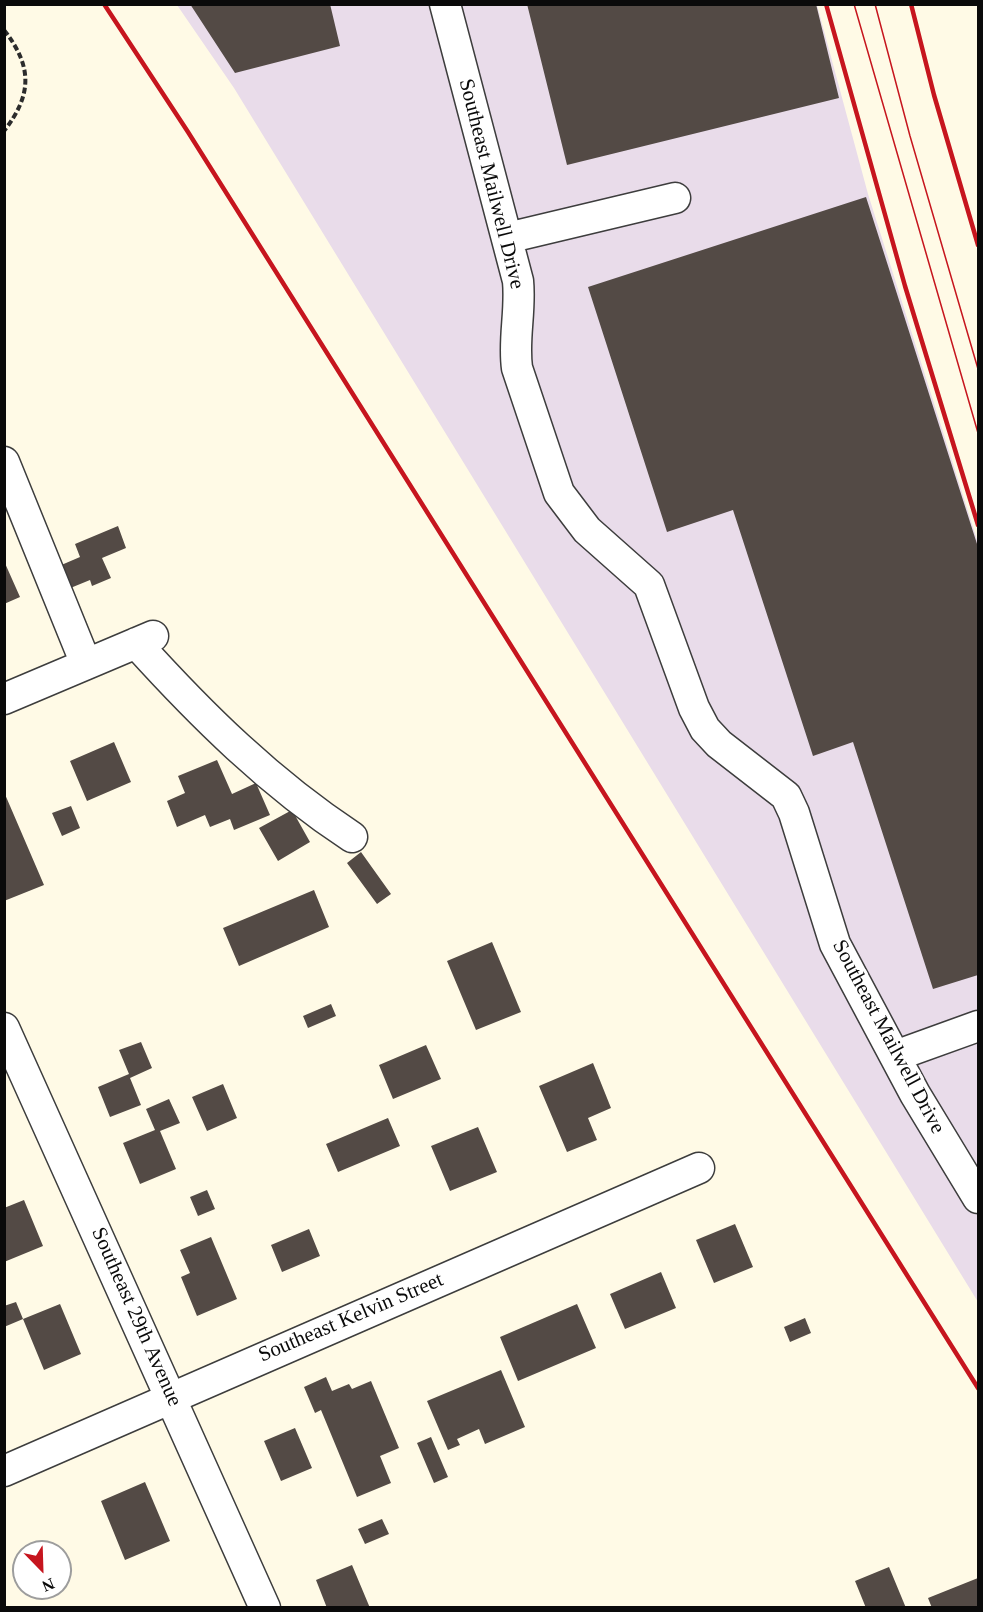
<!DOCTYPE html>
<html>
<head>
<meta charset="utf-8">
<style>
  body { margin:0 }
  #map { position:relative; width:983px; height:1612px; overflow:hidden; background:#fffae6; font-family:Georgia,serif }
  canvas { display:block }
  .frame { position:absolute; inset:0; border:6px solid #0a0a0a; pointer-events:none }
  .north { position:absolute; left:12px; top:1540px; width:60px; height:60px; box-sizing:border-box; background:#fff; border:2px solid #9d9d9d; border-radius:50%; rotate:157deg; font-size:16px; font-weight:700; line-height:24px; text-align:center; color:#0a0a0a }
  .north::after { content:''; display:block; margin:auto; width:21px; height:27px; background:#c6151e; clip-path:polygon(50% 0,100% 100%,50% 72%,0 100%) }
</style>
</head>
<body>
<div id="map">
<canvas width="983" height="1612"></canvas>
<div class="frame"></div>
<div class="north">N</div>
</div>
<script>
const context = document.querySelector('canvas').getContext('2d');
context.lineJoin = 'round';
function fill(path, color) { context.fillStyle = color; context.fill(path, 'evenodd'); }
function strokePath(path, color, width, dash) { context.strokeStyle = color; context.lineWidth = width; context.lineCap = dash ? 'butt' : 'round'; context.setLineDash(dash || []); context.stroke(path); }
function drawText(font, color, halo, rows, align = 'center') {
  context.font = font + ' Georgia,serif'; context.lineWidth = 6; context.setLineDash([]); context.textBaseline = 'middle'; context.strokeStyle = halo; context.fillStyle = color; for (const [text, x, y, turn = 0] of rows) {
    context.save(); context.translate(x, y); context.rotate((+turn || 0) * Math.PI / 180); context.textAlign = isNaN(turn) ? turn : align; if (halo) context.strokeText(text, 0, 0); context.fillText(text, 0, 0); context.restore();
  }
}
fill(new Path2D(`
  M177,5H817L868,194L978,543V1302L234,88Z`), '#e9dcea');
fill(new Path2D(`
  M190,4H330L340,46L235,73Z
  M527,4H816L839,98L567,165Z
  M866,197L978,547V975L933,989L853,742L813,756L733,510L667,532L588,287Z
  M118,526L126,548L102,558L111,578L92,586L90,580L68,589L59,566L80,557L75,544Z
  M4,561L20,597L4,604Z
  M114,742L131,782L87,801L70,761Z
  M217,760L232,794L256,783L270,815L234,830L230,819L210,827L205,815L177,827L167,801L185,793L178,776Z
  M4,792L44,885L4,901Z
  M71,806L80,828L62,836L52,813Z
  M292,810L310,842L278,861L259,828Z
  M361,852L391,894L377,904L347,863Z
  M314,890L329,927L239,966L223,928Z
  M492,942L521,1012L476,1030L447,961Z
  M331,1004L336,1016L308,1028L303,1016Z
  M141,1042L152,1068L130,1078L141,1105L110,1117L98,1087L129,1074L119,1050Z
  M426,1045L441,1079L393,1099L379,1065Z
  M593,1063L611,1108L588,1118L597,1140L567,1152L539,1086Z
  M223,1084L237,1118L207,1131L192,1097Z
  M169,1099L180,1123L160,1131L176,1169L140,1184L123,1143L155,1130L146,1109Z
  M388,1118L400,1146L338,1172L326,1144Z
  M478,1127L497,1172L450,1191L431,1146Z
  M207,1190L215,1209L198,1216L190,1197Z
  M24,1200L43,1246L4,1262V1208Z
  M735,1224L753,1267L714,1283L696,1240Z
  M309,1229L320,1256L282,1272L271,1245Z
  M211,1237L237,1299L197,1316L181,1277L190,1273L180,1250Z
  M661,1272L676,1308L625,1329L610,1294Z
  M16,1302L23,1319L4,1327V1306Z
  M60,1304L81,1354L44,1370L23,1319Z
  M577,1304L596,1348L518,1381L500,1337Z
  M805,1318L811,1333L790,1342L784,1327Z
  M501,1370L525,1427L485,1444L479,1429L457,1439L460,1445L448,1450L427,1401Z
  M326,1377L332,1391L349,1384L352,1389L371,1381L399,1448L380,1456L391,1483L357,1497L321,1410L315,1413L304,1387Z
  M295,1428L312,1468L281,1481L264,1441Z
  M431,1437L448,1477L434,1483L417,1443Z
  M145,1482L170,1541L125,1560L101,1501Z
  M382,1519L389,1534L365,1544L358,1529Z
  M352,1565L370,1608H327L316,1580Z
  M889,1567L906,1608H866L855,1581Z
  M978,1578V1608H932L928,1598Z`), '#534a45');
const minor = new Path2D(`
  M445,4L518,281C521,311 513,339 517,368L559,493L587,530L649,585L694,708L705,729L719,744L786,796L794,813L835,944L915,1094L978,1198
  M507,238L675,198
  M4,462L86,664
  M136,643C202,716 270,783 352,837
  M4,699L153,636
  M4,1028L265,1608
  M895,1056L978,1026
  M4,1471L699,1168`);
strokePath(minor, '#3d3d3d', 33);
strokePath(new Path2D(`
  M4,30C33,67 32,95 4,131`), '#2c2c2c', 4, [6, 3]);
strokePath(minor, '#fff', 30);
strokePath(new Path2D(`
  M854,4L978,433
  M875,4L910,136L978,369`), '#c6151e', 1.5);
strokePath(new Path2D(`
  M104,4L188,132L978,1388
  M826,4L905,286L978,525
  M911,4L934,95L978,245`), '#c6151e', 4.5);
drawText('21px', '#0a0a0a', '#fff', [
  ["Southeast Mailwell Drive",491,184,76],
  ["Southeast Mailwell Drive",888,1037,62],
  ["Southeast 29th Avenue",136,1317,66],
  ["Southeast Kelvin Street",351,1318,-23]
]);
</script>
</body>
</html>
